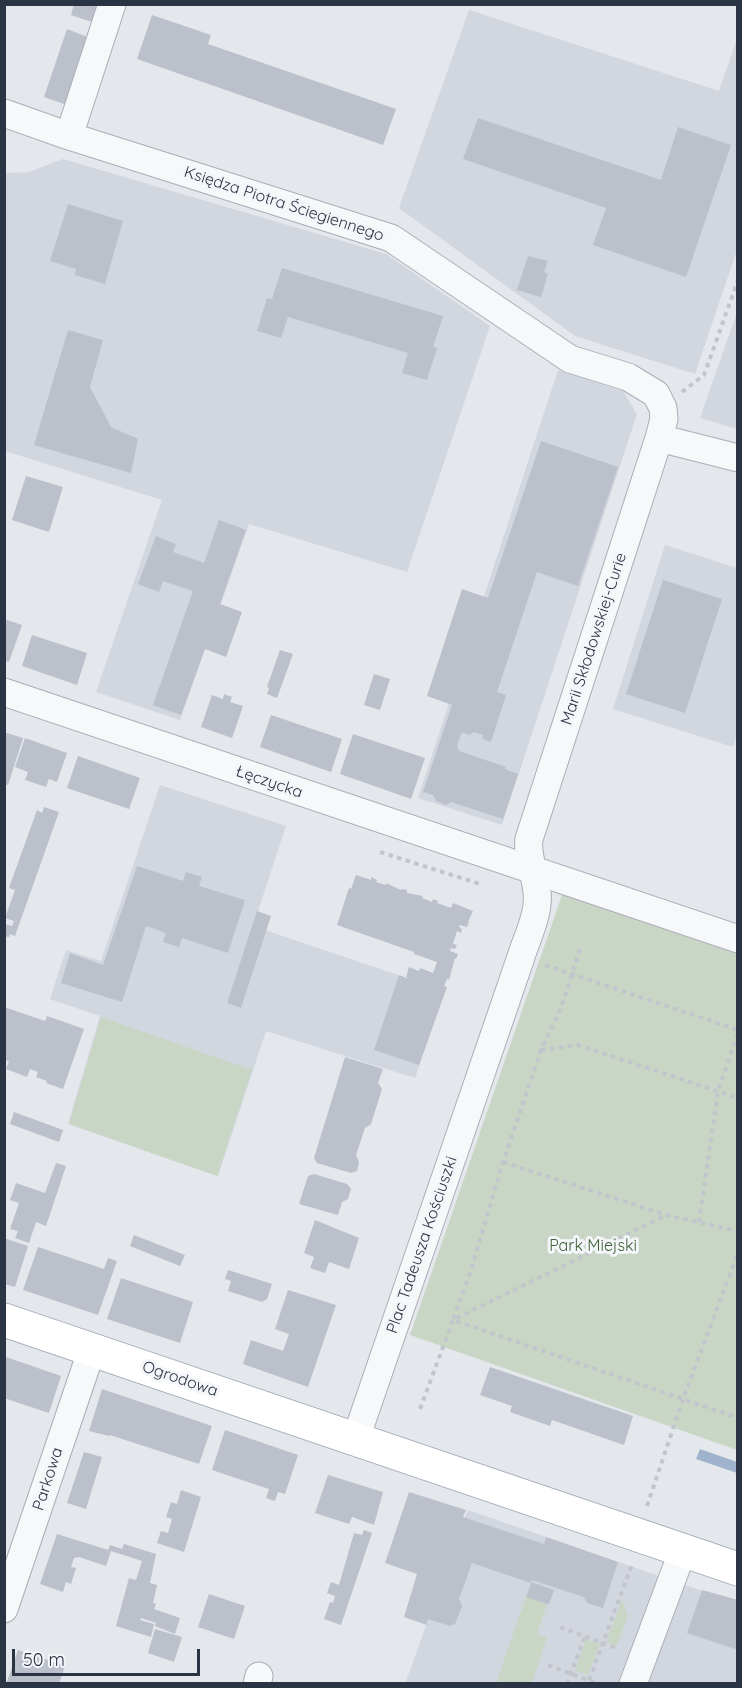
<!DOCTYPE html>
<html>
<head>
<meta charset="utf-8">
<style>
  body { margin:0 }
  #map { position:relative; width:742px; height:1688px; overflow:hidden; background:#e4e7ec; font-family:Quicksand,sans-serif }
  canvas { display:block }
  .frame { position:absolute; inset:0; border:6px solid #2b3445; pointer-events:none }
  .scale { position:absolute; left:12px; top:1649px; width:188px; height:27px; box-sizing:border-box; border:3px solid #2b3445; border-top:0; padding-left:8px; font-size:18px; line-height:21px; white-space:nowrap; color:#2b3445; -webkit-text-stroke:4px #f4f6f9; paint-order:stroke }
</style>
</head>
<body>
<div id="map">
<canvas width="742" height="1688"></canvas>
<div class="frame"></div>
<div class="scale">50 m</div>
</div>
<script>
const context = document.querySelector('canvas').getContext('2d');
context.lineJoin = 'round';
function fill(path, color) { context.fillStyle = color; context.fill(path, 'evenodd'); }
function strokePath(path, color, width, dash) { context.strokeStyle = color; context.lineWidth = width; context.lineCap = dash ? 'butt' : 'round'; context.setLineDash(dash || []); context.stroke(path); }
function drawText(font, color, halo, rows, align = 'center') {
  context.font = font + ' Quicksand,sans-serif'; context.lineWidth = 6; context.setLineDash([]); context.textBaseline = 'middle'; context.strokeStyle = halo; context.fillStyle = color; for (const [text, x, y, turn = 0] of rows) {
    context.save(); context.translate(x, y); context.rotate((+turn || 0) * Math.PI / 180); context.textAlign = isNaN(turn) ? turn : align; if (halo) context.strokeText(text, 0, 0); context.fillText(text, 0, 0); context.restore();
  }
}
fill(new Path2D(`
  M469,10L719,91L737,39V250L695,374L575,336L399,208Z
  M63,159L386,254L490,326L407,572L249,524L180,720L96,692L162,500L5,451L4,173L29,172Z
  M737,312V429L700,418Z
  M558,370L623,391L637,414L502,825L418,798Z
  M665,545L737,568L738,732L733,747L613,709Z
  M160,785L286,826L253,926L445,991L415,1078L266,1031L218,1176L68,1124L100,1016L50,999L66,950L101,961Z
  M468,1510L737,1603V1683L405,1684Z`), '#d2d6de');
fill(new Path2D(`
  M563,892L737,954V1450L410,1335Z
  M101,1017L252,1070L217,1176L69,1124Z
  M526,1597L547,1604L537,1634L547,1637L532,1683L496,1684Z
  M622,1600L628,1615L617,1646L606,1642Z
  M586,1639L600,1644L588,1675L575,1670Z`), '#c9d6c5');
fill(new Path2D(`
  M700,1449L737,1462V1473L696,1459Z`), '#9fb4cc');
fill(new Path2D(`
  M74,4H98L92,22L71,15Z
  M152,15L211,35L208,44L396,109L383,145L137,59Z
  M67,29L90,38L67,105L44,97Z
  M478,118L661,180L678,127L731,145L686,277L593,245L606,208L463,159Z
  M68,204L123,221L105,284L75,275L76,269L50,261Z
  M528,256L548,261L544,272L548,274L541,297L517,290Z
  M282,268L443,316L433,347L437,348L427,380L402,373L408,353L288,317L281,338L257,331L267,298L272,299Z
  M68,330L103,340L90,387L111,427L138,439L131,473L34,445Z
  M541,441L618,467L578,586L537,572L497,692L506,695L491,742L482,739L483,735L474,732L469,735L462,732L457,745L459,751L506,767L505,769L518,774L503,819L451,802L446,805L436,801L433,795L423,792L452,705L427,696L462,589L488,598Z
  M26,476L63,487L49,532L12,520Z
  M219,520L246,530L220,604L242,612L226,657L205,649L181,715L153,705L193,591L163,581L159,592L138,584L156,536L176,544L173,552L204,563Z
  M663,580L722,599L685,713L626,694Z
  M4,619L22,625L9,662L4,661Z
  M32,635L87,653L77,685L22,666Z
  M280,650L293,654L277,698L267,694L269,688L267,687Z
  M374,674L390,679L380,710L364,705Z
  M224,694L232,697L230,702L243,706L232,738L201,727L212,695L223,699Z
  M271,715L342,739L331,772L260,747Z
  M4,732L23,738L8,785L4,784Z
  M353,734L425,758L411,799L340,774Z
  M25,738L67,753L57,782L49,779L46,787L25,780L28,772L15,767Z
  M78,756L140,778L129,809L67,788Z
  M44,807L59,812L15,936L10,934L9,937L4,936V924L12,926L14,921L5,918L15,890L9,888L37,810L42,813Z
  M137,866L183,881L186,872L202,877L199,886L245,900L228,953L182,938L179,947L163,942L166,933L146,926L122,1002L61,983L70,953L103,965Z
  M356,875L371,880V877L377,880L376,882L386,885V883L401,890L402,889L407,890V893L423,896L422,898L432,902L433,899L438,901L437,903L451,908L453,903L473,911L468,922H469L467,927L460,925L459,927L462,929L461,933L457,931L453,944L457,945L455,949L451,948L450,951L458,954L456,959L455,958L449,980L447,979L444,986L447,987L419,1065L374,1050L399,975L411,980L406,977L409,967L419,971L420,968L433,973L437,962L414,954V952L337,925L349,888L351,889Z
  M257,911L271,916L241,1008L227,1003Z
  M4,1007L45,1021L47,1016L84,1029L63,1089L46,1083L47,1081L36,1077L38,1072L30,1069L27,1077L6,1069L9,1061L4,1060Z
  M345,1057L383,1069L378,1083L382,1089L371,1124L365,1128L356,1155L359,1162L357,1171L351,1173L317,1163L314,1158Z
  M14,1112L63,1130L59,1142L10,1124Z
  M56,1163L66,1166L46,1226L36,1222L29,1243L15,1238L18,1231L10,1229L19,1203L10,1200L16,1183L45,1193Z
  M314,1174L347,1184L351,1189L348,1199L342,1202L338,1215L299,1204L308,1176Z
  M315,1220L359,1238L349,1269L329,1262L325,1273L310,1268L314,1257L304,1253Z
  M134,1235L185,1255L180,1266L130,1246Z
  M4,1238L28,1246L15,1287L4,1284Z
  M38,1247L104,1269L108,1258L117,1261L98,1315L23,1290Z
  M228,1270L272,1284L267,1299L262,1302L228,1291L231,1281L225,1279Z
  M121,1278L193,1302L180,1343L107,1319Z
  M288,1290L336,1305L308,1387L243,1364L251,1340L283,1351L289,1334L275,1329Z
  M6,1357L61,1376L49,1413L4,1398Z
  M490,1367L633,1416L624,1445L552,1420L550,1426L510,1412L512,1406L480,1395Z
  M102,1389L212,1426L199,1464L110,1435L109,1436L89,1431Z
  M225,1430L298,1455L285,1494L278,1492L275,1501L266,1498L269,1489L212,1470Z
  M84,1452L102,1457L86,1509L67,1503Z
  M328,1475L383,1492L374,1525L352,1517L349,1524L315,1513Z
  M181,1490L201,1497L184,1552L157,1543L161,1531L168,1533L172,1519L166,1517L171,1502L177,1504Z
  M409,1492L466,1510L463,1517L544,1544L546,1537L618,1562L603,1608L587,1603L584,1597L532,1580L531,1582L554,1590L549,1604H547L526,1597L531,1583L472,1563L459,1599L462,1606L455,1624L450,1626L428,1619L427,1625L404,1617L417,1574L385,1563Z
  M364,1530L372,1533L341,1625L324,1619L330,1602L333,1603L335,1596L327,1593L331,1582L339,1585L354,1533L362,1535Z
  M57,1534L108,1550L110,1545L122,1549L124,1544L156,1554L150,1583L157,1585L153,1603L156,1604L154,1609L180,1618L175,1634L155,1626L156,1623L141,1618L140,1620L154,1624L151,1637L116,1626L129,1578L136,1580L142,1561L111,1551L106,1566L79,1557L74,1558L71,1567L76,1568L71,1584L66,1582L63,1592L40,1584Z
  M702,1590L738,1600V1650L687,1633Z
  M209,1594L245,1606L234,1639L198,1627Z
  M155,1629L182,1637L174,1662L148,1653Z
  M18,1650L65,1666L59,1684H6Z`), '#bbc0ca');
const minor = new Path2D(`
  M4,113L69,136L391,238L570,359L628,377L656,394L663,408L664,419L659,438L529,839C526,860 540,882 537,904C536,921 526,940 521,957L356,1438
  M69,136L112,4
  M659,438L738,458
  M4,692L738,939
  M4,1609L92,1349
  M257,1684L259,1676
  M633,1684L683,1550`);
const major = new Path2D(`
  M4,1320L738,1569`);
strokePath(minor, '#a9aeb7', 29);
strokePath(major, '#a3abb8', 35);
strokePath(new Path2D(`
  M682,392L704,375L738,280
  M380,852L483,885
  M580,949L561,1008L541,1050L503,1162L471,1270L453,1320L738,1418
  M545,965L738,1030
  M541,1050L578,1045L738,1098
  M503,1162L666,1215L738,1231
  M699,1222L718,1091L738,1033
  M420,1409L453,1320L666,1215
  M647,1506L683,1399L738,1253
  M560,1627L619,1649
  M548,1665L598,1684
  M589,1680L633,1562
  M567,1684L585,1636`), '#c2c5cb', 4, [4.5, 4.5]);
strokePath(minor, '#f7f8fa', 27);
strokePath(major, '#fff', 33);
drawText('16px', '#2b3445', '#f4f6f9', [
  ["Księdza Piotra Ściegiennego",284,204,18],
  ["Marii Skłodowskiej-Curie",594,639,-72],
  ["Łęczycka",269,782,19],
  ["Plac Tadeusza Kościuszki",422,1245,-71],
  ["Ogrodowa",180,1379,19],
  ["Parkowa",48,1479,-72]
]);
drawText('16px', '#3f6138', '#f4f6f9', [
  ["Park Miejski",593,1246]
]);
</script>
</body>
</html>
